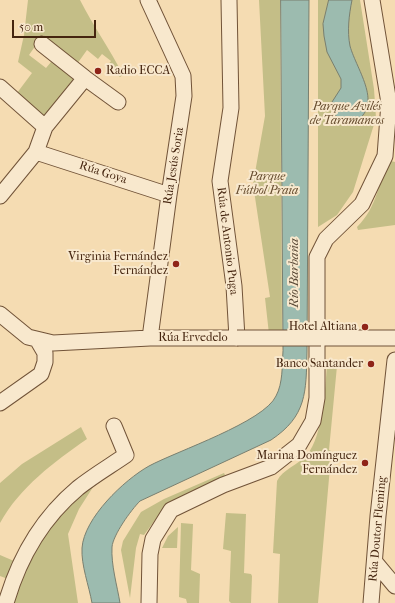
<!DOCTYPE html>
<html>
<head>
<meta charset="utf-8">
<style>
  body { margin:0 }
  #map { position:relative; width:395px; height:603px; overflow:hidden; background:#f5dcb2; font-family:"IM FELL French Canon",serif }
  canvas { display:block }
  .scale { position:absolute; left:12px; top:20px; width:84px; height:18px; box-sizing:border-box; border:2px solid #45250f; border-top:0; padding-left:5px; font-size:12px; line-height:14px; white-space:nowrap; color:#45250f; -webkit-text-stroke:3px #f8e8cd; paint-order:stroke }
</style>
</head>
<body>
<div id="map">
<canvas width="395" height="603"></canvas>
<div class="scale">50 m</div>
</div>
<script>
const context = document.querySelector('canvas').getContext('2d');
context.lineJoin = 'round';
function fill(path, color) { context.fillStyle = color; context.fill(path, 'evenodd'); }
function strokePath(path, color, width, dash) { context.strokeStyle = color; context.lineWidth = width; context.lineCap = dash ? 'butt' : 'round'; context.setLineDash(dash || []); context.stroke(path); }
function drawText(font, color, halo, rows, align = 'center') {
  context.font = font + ' "IM FELL French Canon",serif'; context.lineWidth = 4; context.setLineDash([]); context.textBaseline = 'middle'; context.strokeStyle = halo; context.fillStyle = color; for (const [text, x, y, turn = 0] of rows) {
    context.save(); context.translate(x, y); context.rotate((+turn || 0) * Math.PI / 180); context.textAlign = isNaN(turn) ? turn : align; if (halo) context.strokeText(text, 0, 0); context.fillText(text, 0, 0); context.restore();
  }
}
fill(new Path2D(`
  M28,0H80C93,26 110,49 123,75L120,77L107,66L111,61L102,54L98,59L87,50L77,64L43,35L29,55L46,68L51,62H57L73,74L74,80L44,117L17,93L32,73L18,62L24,35Z
  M259,0H280L282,334H269L265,298L270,297L253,184L265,116Z
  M318,0H360L374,89L376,118L353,192L337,215L318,227Z
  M391,161L395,162V225L358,230L357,227C379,205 376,184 391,161Z
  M327,365L337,366L329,450L331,451L329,466L330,467L318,603H278L280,554L273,553L277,481C283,469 298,465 307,455C323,435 325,390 327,365Z
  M81,427L87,439C54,462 20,487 0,523V483L22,464Z
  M224,473L225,475L222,479L171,504L161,512L144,535L140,534L136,548L130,598L121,550L123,541L141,512L164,499Z
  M95,484L79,509L68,534L78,603H13C17,575 44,525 65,506C73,497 85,491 95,484Z
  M226,513L246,514L244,573L251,574L252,576L251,603H231L229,601L231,551L223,549Z
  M181,523L193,524L191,570L200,574L199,603H187L186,599L179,597Z
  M178,527L177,548H162L168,536Z
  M0,555L14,561L8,579L0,576Z`), '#c4be87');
const water = new Path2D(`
  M281,0H309L307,352C306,392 307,416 271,440L140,501C131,510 113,535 112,547C111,565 117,585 120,603H92C89,586 81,565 82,548C84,518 124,480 149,466C177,451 264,422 276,396C283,383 282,366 283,351Z
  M329,0H352C349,15 347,31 350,46C357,71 385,106 353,123L343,122L333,113L332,102L341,88V79L327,52L324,36L323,24Z`);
fill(water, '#9cbbaf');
strokePath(water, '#797f6f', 1);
const minor = new Path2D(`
  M148,0L183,76L184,96L169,195L150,338
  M42,44L85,78
  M0,87L45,127
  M36,152L169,195
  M0,196L36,152L45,127L85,78L118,102
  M0,314L28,337L53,343L150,338H237L234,286L220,181L231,108L229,0
  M321,338H395
  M0,403L41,374L45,362V353L38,341
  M375,562L395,586
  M6,603C19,558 41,519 78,488C93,476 110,466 126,455L114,426
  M149,603L150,554L153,539L171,510L223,485L271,467L299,445L313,421L317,398V257L326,239L362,204L385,156L389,103L372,0
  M371,603L378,516L395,360`);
strokePath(minor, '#715338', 17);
strokePath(minor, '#f8e8cd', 15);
const minorBridge = new Path2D(`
  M237,338H321`);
strokePath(minorBridge, '#715338', 17, []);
strokePath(minorBridge, '#f8e8cd', 15);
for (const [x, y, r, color] of [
  [98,71,4,"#8f2418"],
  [176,264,4,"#8f2418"],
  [365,327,4,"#8f2418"],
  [371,364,4,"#8f2418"],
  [365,463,4,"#8f2418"]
]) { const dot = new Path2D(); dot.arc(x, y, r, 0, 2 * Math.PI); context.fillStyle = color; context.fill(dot); strokePath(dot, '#f8e8cd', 1.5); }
drawText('12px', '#45250f', '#f8e8cd', [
  ["Radio ECCA",106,71,"left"],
  ["Virginia Fernández",168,257],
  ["Fernández",168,271],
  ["Hotel Altiana",357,327],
  ["Banco Santander",363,364],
  ["Marina Domínguez",357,456],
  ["Fernández",357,470]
], 'right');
drawText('italic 12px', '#654b2d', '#f8e8cd', [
  ["Parque Avilés",347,107],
  ["de Taramancos",347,121],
  ["Parque",267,177],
  ["Fútbol Praia",267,191]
]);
drawText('12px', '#45250f', '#f8e8cd', [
  ["Rúa Jesús Soria",174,166,-81],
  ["Rúa Goya",103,173,18],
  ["Rúa de Antonio Puga",227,241,83],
  ["Rúa Ervedelo",193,338],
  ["Rúa Doutor Fleming",378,529,-85]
]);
drawText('italic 13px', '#5b4a37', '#f8e8cd', [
  ["Río Barbaña",295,273,-90]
]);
</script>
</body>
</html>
